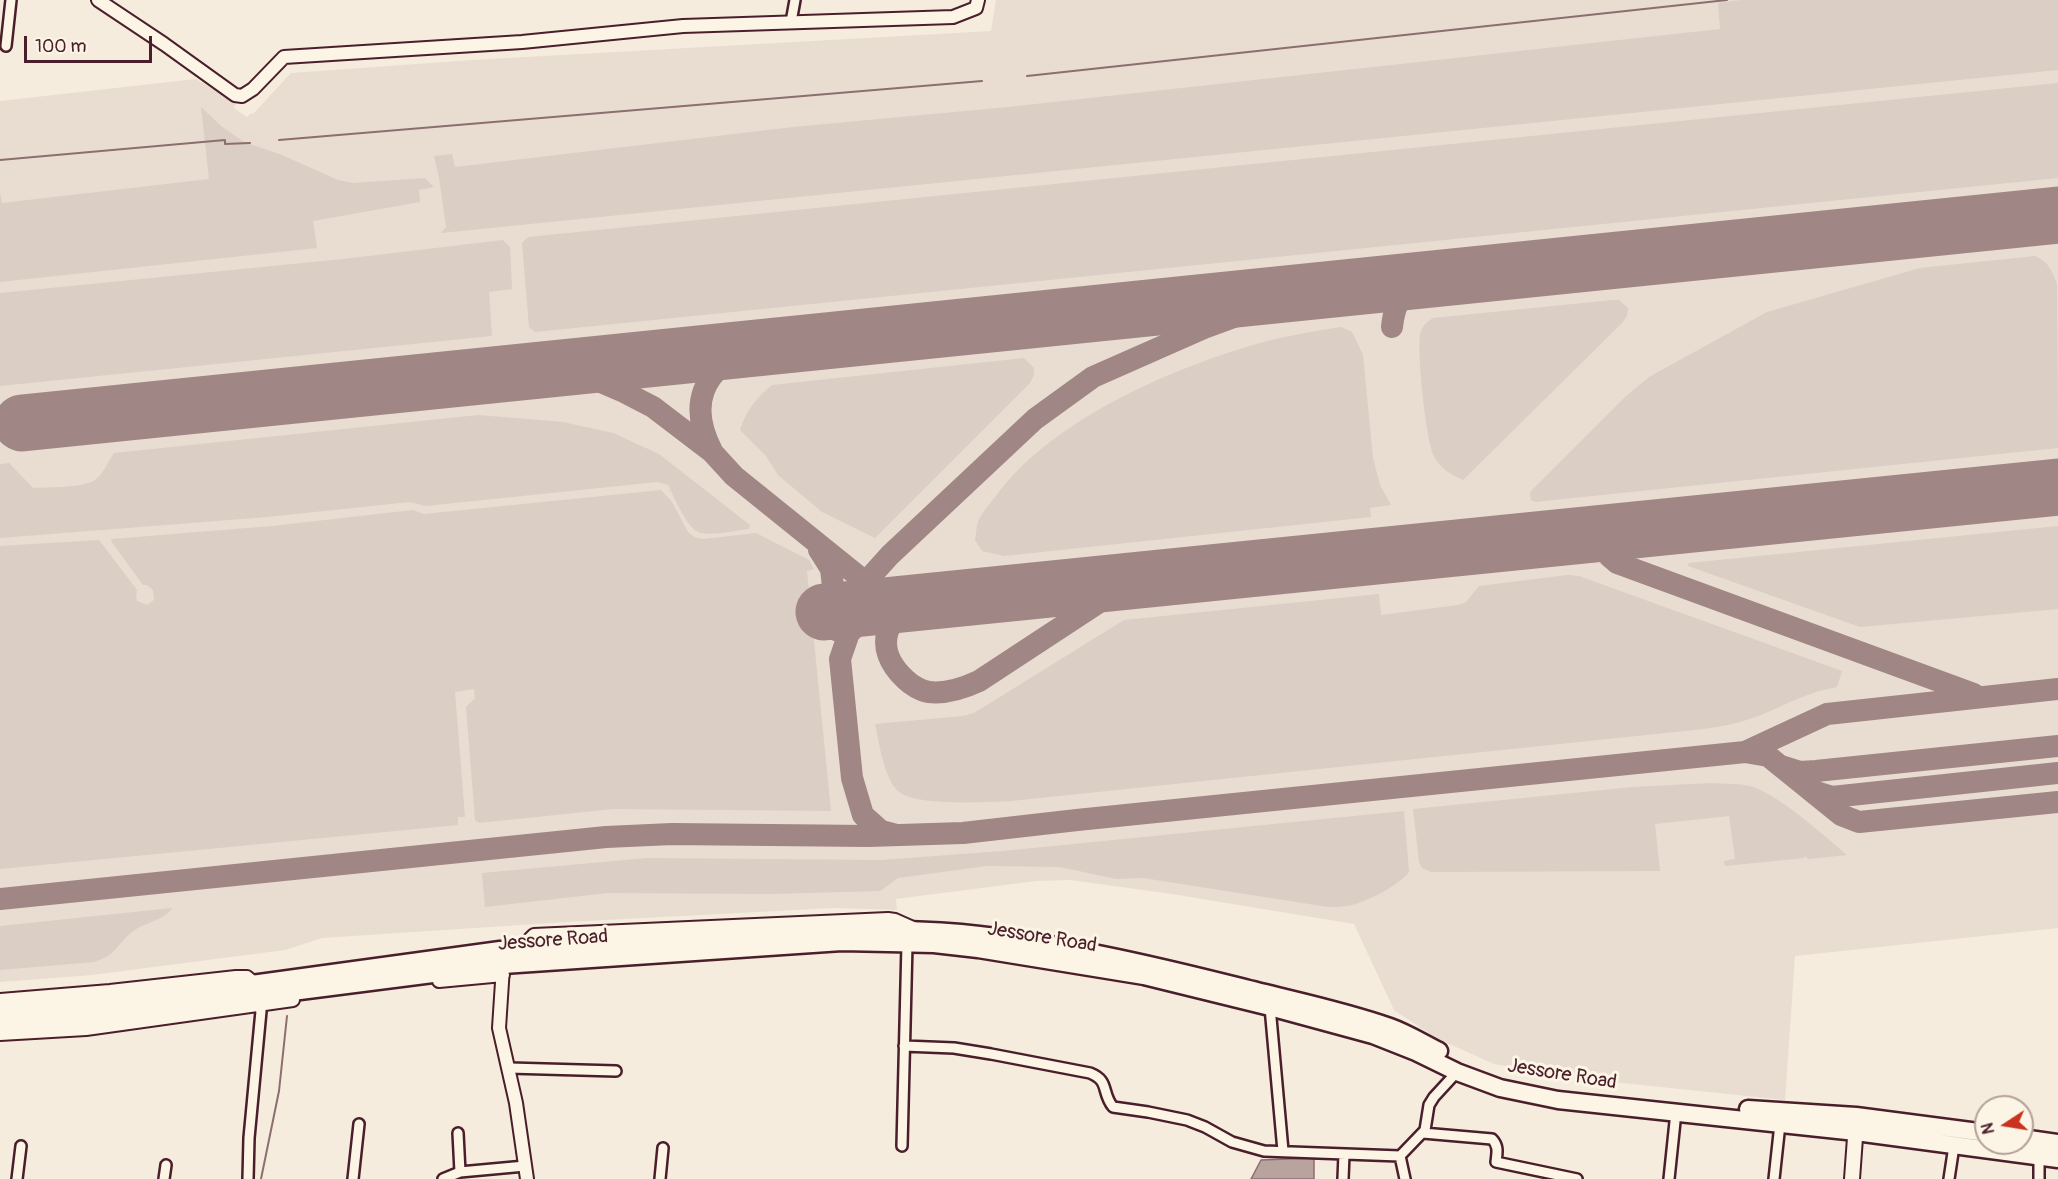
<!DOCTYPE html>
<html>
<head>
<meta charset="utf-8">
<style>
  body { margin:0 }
  #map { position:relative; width:2058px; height:1179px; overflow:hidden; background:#f5ecde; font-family:Pangolin,sans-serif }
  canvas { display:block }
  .north { position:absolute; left:1974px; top:1095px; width:60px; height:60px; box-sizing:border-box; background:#fcf5e5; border:2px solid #b59f9b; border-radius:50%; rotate:258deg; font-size:16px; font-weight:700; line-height:24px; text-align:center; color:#4a1f2b }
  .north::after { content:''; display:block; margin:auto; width:21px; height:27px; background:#c8321e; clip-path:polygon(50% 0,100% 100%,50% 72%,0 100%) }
  .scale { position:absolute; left:24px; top:36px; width:128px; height:27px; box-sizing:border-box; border:3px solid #4a1f2b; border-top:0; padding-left:8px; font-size:18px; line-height:21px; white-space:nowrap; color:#4a1f2b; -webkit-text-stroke:4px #fcf5e5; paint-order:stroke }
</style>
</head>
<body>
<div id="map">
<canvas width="2058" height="1179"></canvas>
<div class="north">N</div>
<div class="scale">100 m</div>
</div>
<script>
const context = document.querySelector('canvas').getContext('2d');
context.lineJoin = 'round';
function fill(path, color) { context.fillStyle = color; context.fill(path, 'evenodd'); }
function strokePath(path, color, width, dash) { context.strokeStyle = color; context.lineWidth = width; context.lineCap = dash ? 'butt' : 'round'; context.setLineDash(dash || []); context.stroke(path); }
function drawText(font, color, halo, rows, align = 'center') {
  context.font = font + ' Pangolin,sans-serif'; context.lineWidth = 6; context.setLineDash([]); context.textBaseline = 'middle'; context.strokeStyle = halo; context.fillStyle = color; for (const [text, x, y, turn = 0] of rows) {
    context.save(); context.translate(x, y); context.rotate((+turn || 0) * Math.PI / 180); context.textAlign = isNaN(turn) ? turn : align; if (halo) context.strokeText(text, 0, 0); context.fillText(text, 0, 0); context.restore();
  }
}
fill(new Path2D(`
  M996,0H2058V928L1795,956L1785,1100L1594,1080L1494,1064L1436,1038L1394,1010L1354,924L1172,894L1070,880L1036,881L896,899L897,910L834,908L567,922L322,938L285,950L92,975L0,982V101L196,79L236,103L234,108L247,117L251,113L253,114L291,73L472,60L991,31Z`), '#e8ddd0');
fill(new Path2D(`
  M1741,0H2058V70L441,233L446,227L439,178L434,156L452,154L455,167L793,127L1008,107L1720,29L1718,3Z
  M2058,83V178L535,332L529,327L522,243L528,237Z
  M201,107L221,126L244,142L282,155L338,180L353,183L425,178L434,187L419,190L420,202L313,221L317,248L0,282V193L2,203L209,179Z
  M503,240L510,247L512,289L489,292L492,336L0,386V293L343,259Z
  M2035,256C2049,262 2052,271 2057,284L2058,448L1544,501L1536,502L1531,500L1530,492L1625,397L1649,377L1767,312L1920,268Z
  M1613,300H1619L1628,308L1627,316L1622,323L1463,480C1452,475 1442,470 1435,458C1426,444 1417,353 1420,335C1421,327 1427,322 1433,318Z
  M1341,327L1352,332L1363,355L1373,458L1380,485L1391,505L1370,508L1371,517L1004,556L982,551L975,540C976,535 976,528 978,522C981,513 990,504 996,496C1048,424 1159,374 1243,348C1274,338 1308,332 1341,327Z
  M1024,358L1034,368V375L1030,383L875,538L822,512L778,475L766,456L740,430C746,411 756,398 772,385Z
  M478,415L563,422L613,433L659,454L750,525L749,529C737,530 709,537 698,532C687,527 674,497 668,485L657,482L426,506L410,502L267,517L0,538V464L9,463L33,488C47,487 84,488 95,480C103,474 108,462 114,453Z
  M661,490L672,502L688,532L694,537L703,539L756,533L809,560L814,569L807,571L831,811L613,809L479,823L475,820L466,707L475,698L474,689L455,692L465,817H458V825L0,869V546L99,540L137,590L136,595L137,601L147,605L154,600L153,590L147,585H143L111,541L112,539L272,526L413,510L424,514Z
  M2058,526V609L1860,627L1688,566L1689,563Z
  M1568,575L1579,576L1842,671L1837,687C1811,691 1787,704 1763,714C1744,722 1725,726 1704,729L1011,801C988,802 912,807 897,790C884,777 879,742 875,724L963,716L974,713L1124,620L1379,594L1381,615L1458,605L1466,602L1479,586Z
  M1711,783C1725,784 1740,783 1753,787C1783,798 1822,834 1847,855L1809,859L1805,856L1804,858L1725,866L1724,861L1735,859L1729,816L1655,824L1660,871L1431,872L1422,868L1419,862L1413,809L1633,787Z
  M1404,811L1409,872C1398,886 1365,903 1347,906C1341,907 1334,907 1328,907L1143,878L1116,879L1060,867L987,866L898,878L880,891L771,894L608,893L485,907L482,873L647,858L881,860L1003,851Z
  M172,908C165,920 146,922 135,930C117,942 118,955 94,962L0,970V926Z`), '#dbcec4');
const water = new Path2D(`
  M1314,1158V1179H1251L1261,1160Z`);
fill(water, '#b8a39e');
strokePath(water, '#8c6e70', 1.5);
strokePath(new Path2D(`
  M1027,76L1727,0
  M279,140L982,81
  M0,160L225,140V144L250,143
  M261,1179L279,1091L287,1016`), '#8c6e70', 2);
strokePath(new Path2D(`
  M2057,215H2058
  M1392,327C1395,297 1405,289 1432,278
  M539,370L575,374L596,380L624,392L653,407L712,452L734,476L868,584C889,595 908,598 931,600
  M712,451C688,405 702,370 749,349
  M1650,529C1629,534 1613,531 1610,557L1617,563L1974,694
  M819,550L831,569L837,621
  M927,601C884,612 872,648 905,679C911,685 921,691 929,692C946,694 964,688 979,681L1107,597L1135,583L1177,575
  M838,631L845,605L890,555L1035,419L1093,377L1204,328L1264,306L1334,288
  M1745,752L1768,756L1841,815L1859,822L2058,802
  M1781,766L1800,772L1816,771L2058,746
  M1813,791L1832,797L2058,773
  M896,835L881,831L863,815L852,778L840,659L849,633L870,613L912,602
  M0,899L606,837L672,834L868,836L963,833L1077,820L1745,752L1827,714L2058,689`), '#a08684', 22);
strokePath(new Path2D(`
  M22,423L2058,215
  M824,612L2058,487`), '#a08684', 57);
const street = new Path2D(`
  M791,22L795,0
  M6,46L11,0
  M1270,1007L1283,1151
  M904,1046L954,1048L991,1054L1090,1073C1110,1081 1101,1092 1113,1107L1148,1112L1187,1120L1205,1127L1232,1142L1264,1151L1400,1156L1425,1130L1429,1105L1434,1097L1457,1072
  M509,1068L616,1071
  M458,1133L460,1172L525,1166
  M1423,1133L1492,1139C1499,1146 1497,1153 1496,1162L1577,1179
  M902,1146L907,944
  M1400,1156L1405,1179
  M17,1179L21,1146
  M164,1179L166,1165
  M248,1179L249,1138L261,1011L255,1000
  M353,1179L359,1124
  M443,1179L460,1172
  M660,1179L663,1148
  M1343,1179L1344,1154
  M1669,1179L1676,1112
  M1774,1179L1780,1124
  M1949,1179L1954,1146
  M2039,1179V1157`);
const secondary = new Path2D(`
  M98,0L164,44L235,95L242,96L253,89L284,57L522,42L683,26L953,17L976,8L978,0
  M522,947L534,935L888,919L895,920L913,928
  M503,967L499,1028L516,1103L527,1179
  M439,981L503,975
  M0,1000L110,991L236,977H247L254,983
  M0,1034L86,1029L293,1000`);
const primary = new Path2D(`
  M1852,1179L1856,1124`);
const highway = new Path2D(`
  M0,1012L135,1000L500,950L830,930C873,929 917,929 961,933C1055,942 1150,964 1241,987C1291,1000 1342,1010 1390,1027C1407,1033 1423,1043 1439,1051
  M0,1024L128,1013L503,965L842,942L934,944L978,949L1144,976L1270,1007L1373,1035L1416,1052L1457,1072L1500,1088L1558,1100L1856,1132L2058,1159
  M1748,1109L1856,1116L1986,1133
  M2022,1138L2058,1143`);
strokePath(street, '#4a1f2b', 14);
strokePath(secondary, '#4a1f2b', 16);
strokePath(primary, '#4a1f2b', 18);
strokePath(highway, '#4a1f2b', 21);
strokePath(street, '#fcf5e5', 9);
strokePath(secondary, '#fcf5e5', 12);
strokePath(primary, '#fcf5e5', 14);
strokePath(highway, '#fcf5e5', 16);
drawText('20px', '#4a1f2b', '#fcf5e5', [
  ["Jessore Road",1042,938,9],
  ["Jessore Road",553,941,-4],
  ["Jessore Road",1562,1075,9]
]);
</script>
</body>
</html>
